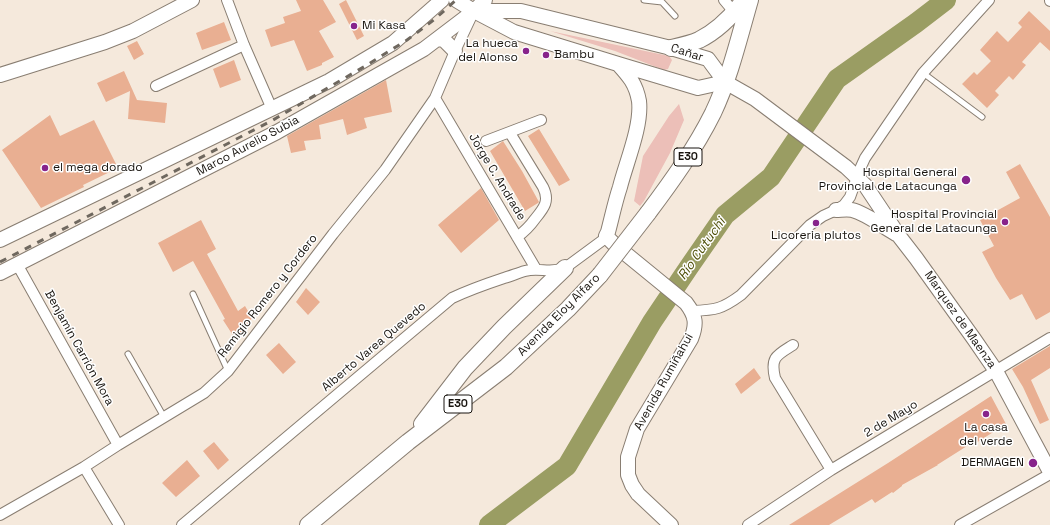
<!DOCTYPE html>
<html>
<head>
<meta charset="utf-8">
<style>
  body { margin:0 }
  canvas { display:block; background:#f5e9dc }
</style>
</head>
<body>
<canvas width="1050" height="525"></canvas>
<script>
const context = document.querySelector('canvas').getContext('2d');
context.lineJoin = 'round';
function fill(path, color) { context.fillStyle = color; context.fill(path, 'evenodd'); }
function strokePath(path, color, width, dash) { context.strokeStyle = color; context.lineWidth = width; context.lineCap = dash ? 'butt' : 'round'; context.setLineDash(dash || []); context.stroke(path); }
function drawText(font, color, halo, rows, align = 'center') {
  context.font = font + ' "Space Grotesk",sans-serif'; context.lineWidth = 3; context.setLineDash([]); context.textBaseline = 'middle'; context.strokeStyle = halo; context.fillStyle = color; for (const [text, x, y, turn = 0] of rows) {
    context.save(); context.translate(x, y); context.rotate((+turn || 0) * Math.PI / 180); context.textAlign = isNaN(turn) ? turn : align; if (halo) context.strokeText(text, 0, 0); context.fillText(text, 0, 0); context.restore();
  }
}
fill(new Path2D(`
  M550,31L669,56L672,60L668,69L664,70L615,51Z
  M679,104L684,120L670,153L644,201L640,206L634,201L643,156L669,116Z`), '#ecbfb8');
strokePath(new Path2D(`
  M489,525L567,466L652,322L689,267L725,215L771,177L837,79L916,23L946,0`), '#9a9d63', 20);
fill(new Path2D(`
  M296,0H323L336,22L319,31L334,57L322,63V65L307,71L294,40L271,47L265,30L285,23L283,17L301,11Z
  M346,0L364,36L357,40L339,4Z
  M1029,11L1050,31V51L1040,42L1022,62L1026,65L1013,80L1009,76L995,91L999,95L987,108L962,84L974,72L977,75L991,61L980,50L997,31L1008,42L1022,27L1018,23Z
  M224,22L231,40L202,50L196,33Z
  M137,41L144,54L134,60L127,46Z
  M234,60L241,80L220,88L213,69Z
  M124,71L137,100L167,103L165,123L128,119L130,91L106,102L97,83Z
  M386,80L392,112L364,118L367,128L347,135L343,119L319,125L321,139L304,141L306,150L291,153L287,136Z
  M50,115L60,136L94,120L118,168L83,185L84,187L41,208L2,150Z
  M539,129L570,180L559,186L528,136Z
  M503,141L522,171L539,202L538,203L525,211L490,151Z
  M1020,164L1050,217V312L1036,320L1022,294L1010,300L996,278L982,252L994,246L980,220L1020,198L1006,172Z
  M481,188L499,220L461,253L438,225Z
  M201,220L216,249L207,254L238,311L245,306L252,318L236,340L223,320L225,319L193,261L173,272L158,243Z
  M306,288L320,302L308,315L296,302Z
  M279,343L296,362L283,374L266,355Z
  M1050,346V368L1031,380L1049,420L1040,424L1023,387L1012,369Z
  M754,368L761,378L741,394L735,384Z
  M991,396L1006,424L976,443L975,441L937,465H938L902,485V486L893,493L892,492L875,503L872,499L829,525H789L888,463Z
  M214,442L229,460L218,470L203,451Z
  M187,460L200,476L176,497L162,483Z`), '#e9af92');
const lane = new Path2D(`
  M644,0L662,2L660,0
  M662,2L675,16
  M923,73L982,117
  M193,294L228,371
  M128,354L164,417`);
const street = new Path2D(`
  M227,0L244,45L272,109
  M724,0L734,12
  M1050,0V1
  M156,86L244,45
  M435,98L536,269
  M510,133L543,187C550,201 544,208 535,219C530,226 524,232 517,237
  M486,141L541,120
  M17,264L118,445
  M692,311C716,310 722,309 741,295L810,225L823,216L836,210L844,205L850,197L860,169L865,158L923,73L989,0
  M793,345C777,355 770,357 775,378L831,470
  M84,467L119,525
  M0,515L84,467L118,445L204,393L228,371L333,234L385,170L435,98L455,51L473,13
  M182,525L452,298C469,290 486,284 504,278C511,276 518,273 525,271C540,267 549,274 565,268L603,240L606,236
  M748,525L831,470L1050,338
  M960,525L1050,474`);
const secondary = new Path2D(`
  M456,0L474,11L514,32L618,64L698,88L725,82
  M474,11H521L671,48L708,59L725,82L755,99L846,167L865,185L899,236L916,258L974,339L996,371L1050,472
  M438,39L444,40L455,51
  M618,64C629,76 636,84 639,101C642,126 626,163 620,187C615,202 612,217 608,232L606,236L615,245L686,303C696,316 697,324 691,339L637,429L628,457V475L632,485L638,494L671,525
  M0,75L105,42L133,31L192,0
  M836,210C841,210 847,209 852,210C865,213 884,227 896,234
  M0,240L329,81L393,43L442,0
  M0,273L277,132L424,49L474,11L485,0`);
const primary = new Path2D(`
  M671,48C680,46 690,44 699,40C717,31 732,16 744,0
  M648,213C672,181 695,149 713,113C730,77 739,38 750,0
  M422,424L465,368L504,327L565,268
  M308,525L408,442L506,367L568,309L600,275`);
strokePath(lane, '#897e72', 7);
strokePath(street, '#897e72', 12);
strokePath(secondary, '#897e72', 16);
strokePath(primary, '#897e72', 18);
strokePath(lane, '#fff', 5);
strokePath(street, '#fff', 10);
strokePath(secondary, '#fff', 14);
strokePath(primary, '#fff', 16);
strokePath(new Path2D(`
  M0,262L273,120L367,65L407,40L435,19L456,0`), '#6f685f', 3, [7, 7]);
const primaryBridge = new Path2D(`
  M600,275L648,213`);
strokePath(primaryBridge, '#897e72', 18, []);
strokePath(primaryBridge, '#fff', 16);
for (const [x, y, r, color] of [
  [354,26,4,"#87238b"],
  [526,51,4,"#87238b"],
  [546,55,4,"#87238b"],
  [45,168,4,"#87238b"],
  [966,180,5,"#87238b"],
  [1005,222,4,"#87238b"],
  [816,223,4,"#87238b"],
  [986,414,4,"#87238b"],
  [1033,463,5,"#87238b"]
]) { const dot = new Path2D(); dot.arc(x, y, r, 0, 2 * Math.PI); context.fillStyle = color; context.fill(dot); strokePath(dot, '#fff', 1.5); }
for (const [x, y, w] of [
  [688,157,28],
  [458,404,28]
]) { const box = new Path2D(); box.roundRect(x - w / 2, y - 9, w, 18, 3); context.fillStyle = '#fff'; context.fill(box); strokePath(box, '#191510', 1); }
drawText('bold 11px', '#191510', null, [
  ["E30",688,157],
  ["E30",458,404]
]);
drawText('12px', '#191510', '#fff', [
  ["Mi Kasa",362,26,"left"],
  ["La hueca",518,44],
  ["del Alonso",518,58],
  ["Bambu",554,55,"left"],
  ["el mega dorado",53,168,"left"],
  ["Hospital General",957,173],
  ["Provincial de Latacunga",957,187],
  ["Hospital Provincial",997,215],
  ["General de Latacunga",997,229],
  ["Licoreria plutos",816,236,"center"],
  ["La casa",986,428,"center"],
  ["del verde",986,442,"center"],
  ["DERMAGEN",1024,463]
], 'right');
drawText('12px', '#191510', '#fff', [
  ["Cañar",687,53,18],
  ["Marco Aurelio Subia",248,146,-28],
  ["Jorge C. Andrade",497,177,59],
  ["Remigio Romero y Cordero",268,296,-52],
  ["Avenida Eloy Alfaro",559,315,-45],
  ["Marquez de Maenza",960,320,55],
  ["Alberto Varea Quevedo",374,347,-40],
  ["Benjamín Carrión Mora",79,348,61],
  ["Avenida Rumiñahui",664,382,-61],
  ["2 de Mayo",891,419,-31]
]);
drawText('italic 13px', '#4d4e06', '#fff', [
  ["Río Cutuchi",702,249,-55]
]);
</script>
</body>
</html>
